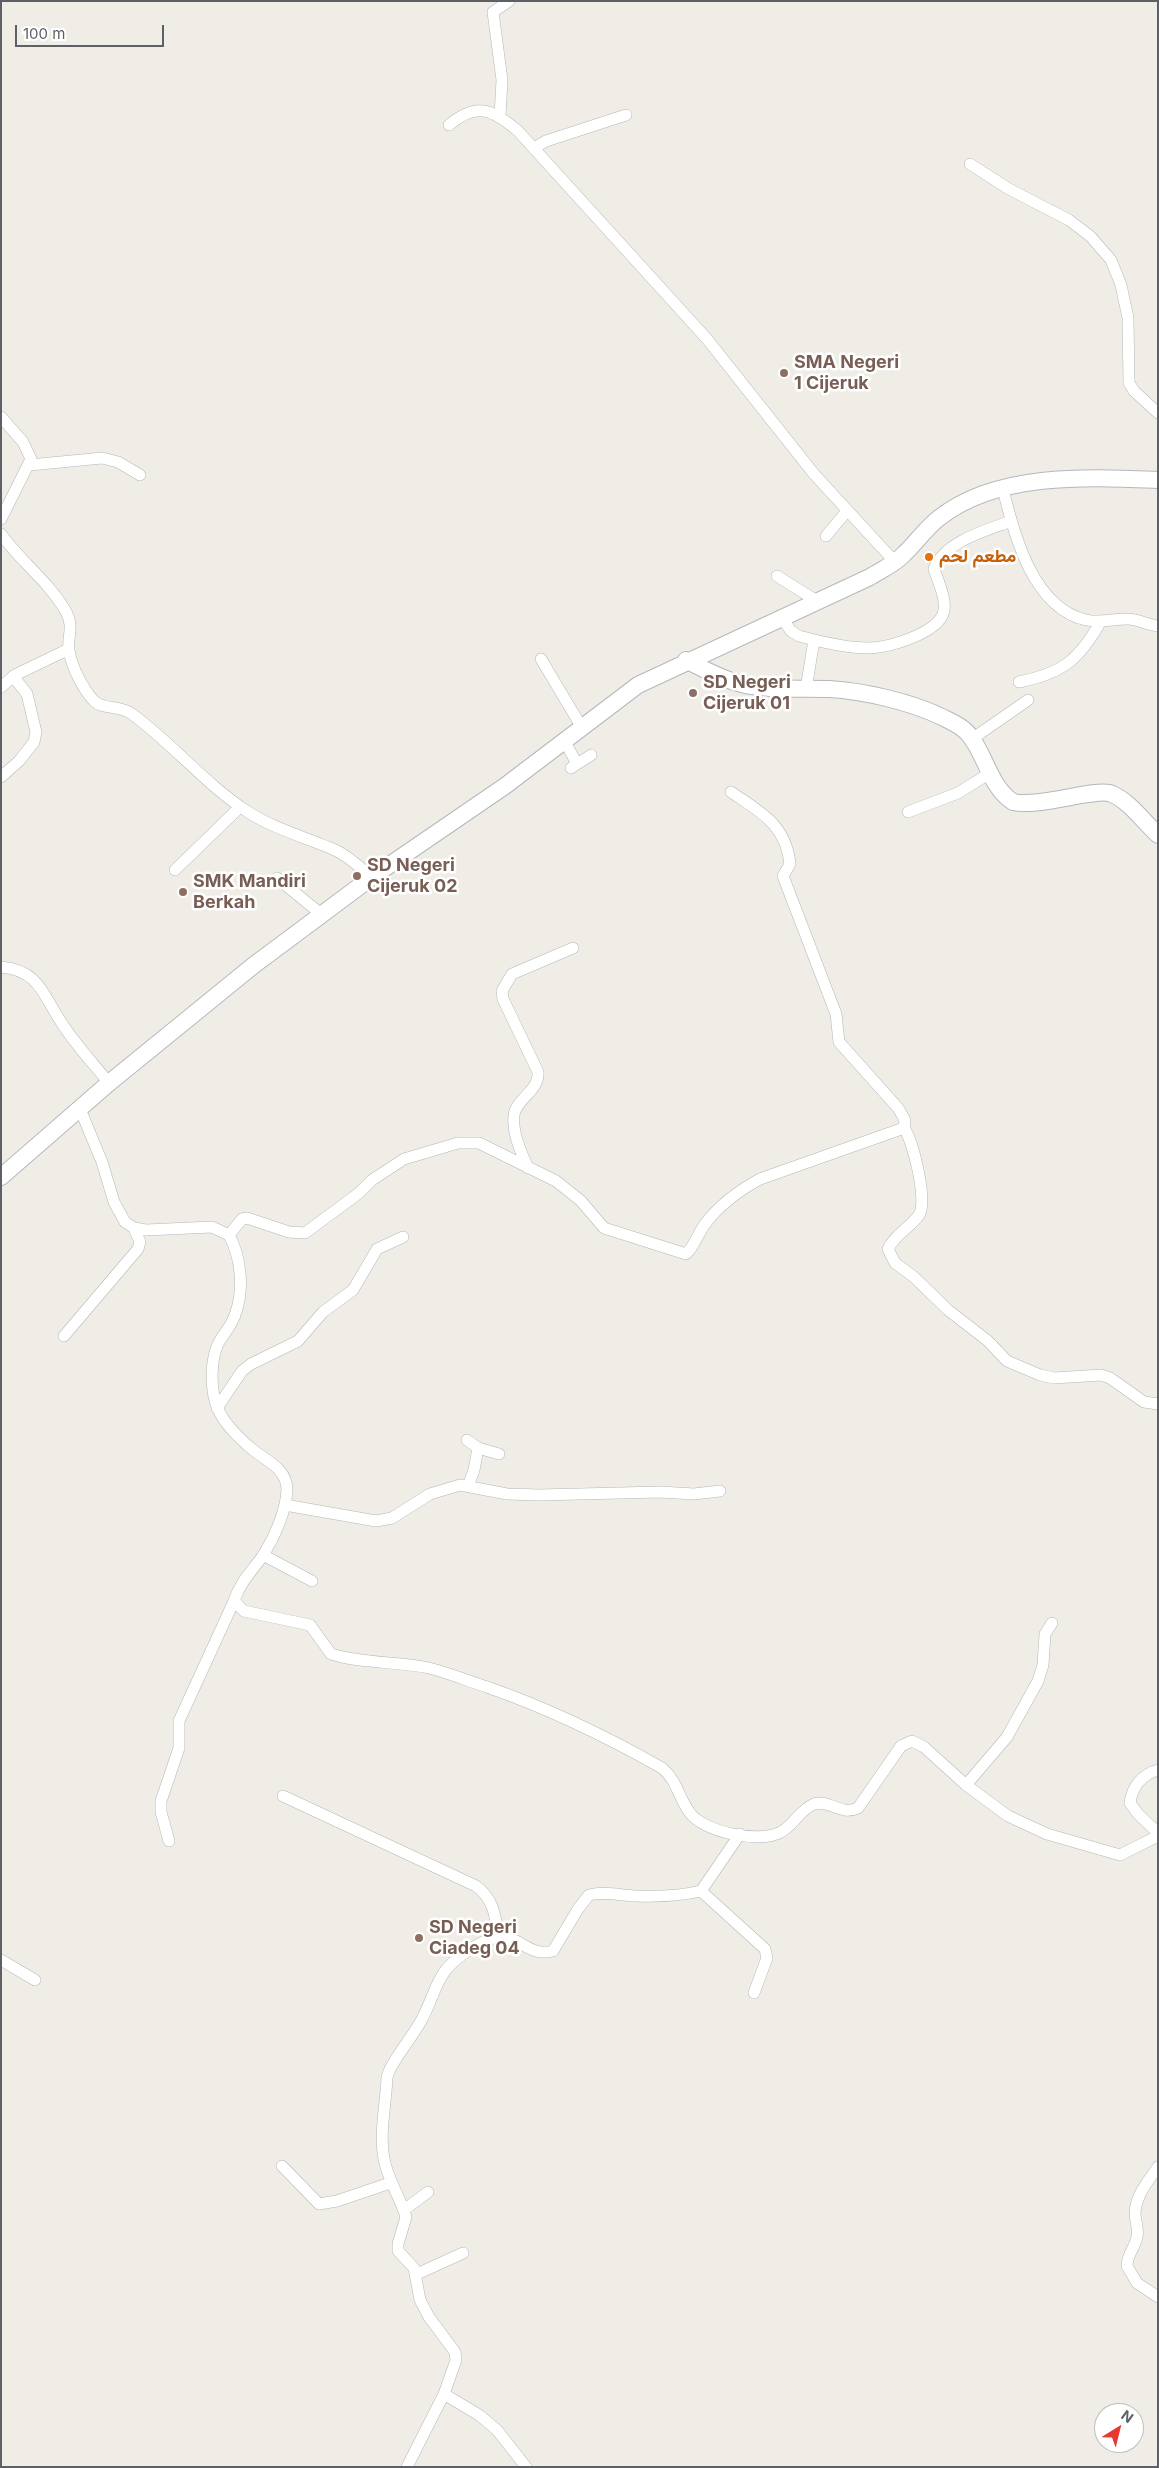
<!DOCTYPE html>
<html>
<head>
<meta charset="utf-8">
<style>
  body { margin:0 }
  #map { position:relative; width:1159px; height:2468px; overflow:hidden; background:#efede6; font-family:Inter,sans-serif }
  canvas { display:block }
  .frame { position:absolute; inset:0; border:2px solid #5d6166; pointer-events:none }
  .north { position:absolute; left:1094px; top:2403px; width:50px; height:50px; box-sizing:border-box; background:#fff; border:1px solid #bec0c2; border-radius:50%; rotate:36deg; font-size:14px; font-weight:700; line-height:20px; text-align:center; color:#5d6166 }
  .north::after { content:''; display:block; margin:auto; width:18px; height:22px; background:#e93832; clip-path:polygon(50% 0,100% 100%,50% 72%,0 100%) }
  .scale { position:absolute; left:15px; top:25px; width:149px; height:22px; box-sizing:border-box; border:2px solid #5d6166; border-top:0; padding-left:6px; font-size:15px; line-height:18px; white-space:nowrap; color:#5d6166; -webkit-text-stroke:4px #fff; paint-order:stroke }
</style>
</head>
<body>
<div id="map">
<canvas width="1159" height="2468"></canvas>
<div class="frame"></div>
<div class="north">N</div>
<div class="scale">100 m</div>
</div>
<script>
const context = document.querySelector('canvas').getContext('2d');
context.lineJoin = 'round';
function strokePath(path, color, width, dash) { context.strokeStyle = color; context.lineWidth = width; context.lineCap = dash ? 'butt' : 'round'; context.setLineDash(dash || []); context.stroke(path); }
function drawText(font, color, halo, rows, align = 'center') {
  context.font = font + ' Inter,Vazirmatn,sans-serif'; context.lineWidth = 5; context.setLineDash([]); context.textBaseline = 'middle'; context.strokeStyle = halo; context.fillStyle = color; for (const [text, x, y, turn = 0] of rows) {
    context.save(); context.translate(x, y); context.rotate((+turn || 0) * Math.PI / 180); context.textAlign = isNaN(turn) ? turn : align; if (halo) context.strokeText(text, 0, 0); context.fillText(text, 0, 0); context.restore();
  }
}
const street = new Path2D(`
  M500,116L502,80L493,12L509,1
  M449,125C477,101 493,110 518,131L707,339L814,474L895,562
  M534,148L546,141L626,115
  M970,164L1009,189L1069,220L1090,236L1111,260L1121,285L1128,318L1129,383L1134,391L1158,413
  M1,417L23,442L31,459L1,519
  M30,465L102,458L118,462L140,475
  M1003,489C1014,535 1033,608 1086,620C1100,623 1114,619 1128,619C1137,619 1148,625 1158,626
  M1,534C20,561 48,581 65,610C75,627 67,635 69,650C71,666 83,689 94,701C103,710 120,705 132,714C173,744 206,785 248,812C273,828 301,836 328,847C345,853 358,866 372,877
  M826,536L847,511
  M777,576L817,601
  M782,618L791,631L799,636C821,642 846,648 868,648C888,648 935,634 943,614C948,602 938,581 934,569C945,541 985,531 1011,521
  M541,659L581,726
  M1019,682C1063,673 1079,660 1101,621
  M1,687L15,675L69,649
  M806,689L814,640
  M972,739L1028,700
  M564,740L577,764
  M571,768L591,755
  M1,777L19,761L34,742L36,732L27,694L13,676
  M731,792C760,812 786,824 790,864L783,876L836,1014L839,1042L898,1108L905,1120L904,1128
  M908,812L958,793L990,773
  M175,870L240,807
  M277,878L321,914
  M1,967C39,970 43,995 61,1022C74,1043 93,1063 109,1083
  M80,1109L102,1162L114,1202L125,1222L134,1228L146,1230L212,1227L229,1235C241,1257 244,1288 236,1312C233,1324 225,1332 219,1342C210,1359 210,1391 218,1409C224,1423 240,1439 252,1449C266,1461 287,1468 287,1490C286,1511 275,1536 264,1554C253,1570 240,1582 234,1601L244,1611L310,1625L331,1654C363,1664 397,1661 429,1668C449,1673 468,1681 487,1687C550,1709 604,1735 662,1768C677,1780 679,1799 690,1813C704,1832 758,1843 779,1833C793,1827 799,1810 814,1804C829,1799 840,1816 858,1808L901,1746L912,1741L924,1747L966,1785L1008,1816L1047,1834L1120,1855L1158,1836
  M528,1168C521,1152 512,1133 514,1115C516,1099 540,1090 538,1072L503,999L502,991L512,974L573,948
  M229,1235L242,1219L247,1218L289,1232L305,1233L359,1193L372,1180L404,1159L458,1143H479L556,1181L581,1201L604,1228L686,1254C695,1246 698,1233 705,1224C720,1204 738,1191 760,1179L904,1128C913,1141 928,1201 919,1215C910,1228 895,1234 888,1249L895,1263L914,1277L948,1310L988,1341L1007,1361L1040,1375L1054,1378L1101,1375L1110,1378L1144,1402L1158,1404
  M64,1336L138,1249L140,1242L134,1228
  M217,1408L242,1371L251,1364L298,1341L323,1312L353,1290L377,1249L403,1237
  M467,1440L478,1448L499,1454
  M468,1486L474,1470L478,1448
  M285,1505L376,1521L392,1518L430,1494L460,1485L507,1494L539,1495L660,1492L694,1494L720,1491
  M263,1555L312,1581
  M1158,1770C1142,1774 1132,1787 1130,1803L1138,1814L1158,1833
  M966,1785L1007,1737L1038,1681L1043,1665L1045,1634L1052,1623
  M283,1796L476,1886C494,1899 495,1916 499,1937
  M169,1841L161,1812V1801L179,1748V1721L234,1601
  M701,1891L765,1949L767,1958L754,1993
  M1,1960L35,1980
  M282,2166L319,2204L337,2201L390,2183
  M1158,2167C1148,2181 1136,2195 1135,2213C1135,2221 1139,2229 1137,2237C1135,2248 1127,2254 1127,2266L1137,2283L1158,2297
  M404,2210L428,2192
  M417,2274L463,2253
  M444,2394L479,2415L497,2430L526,2467
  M407,2467L444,2394L456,2360L455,2352L429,2317L420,2300L414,2268L398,2251V2244L406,2217C400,2197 388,2180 384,2159C379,2133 386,2104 387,2077L390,2069C399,2052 412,2037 421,2021C440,1985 434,1972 472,1948C480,1943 491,1937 500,1937C522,1937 528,1957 553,1951L578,1909L589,1895C604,1891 619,1895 635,1896C657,1897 679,1896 701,1891L740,1834`);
const secondary = new Path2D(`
  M686,660C703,669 720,678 738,683C768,691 798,688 829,689C864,691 911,702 942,717C952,722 964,727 970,736C986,756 990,787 1013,802C1039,808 1098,787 1112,794C1129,801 1144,822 1158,835
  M1,1177L109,1083L254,965L372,877L505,786L638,685L870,577C881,570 893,565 902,556C915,544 925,529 939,518C997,472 1089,477 1158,480`);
strokePath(street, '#b3b6ba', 12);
strokePath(secondary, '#b4b8bd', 18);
strokePath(street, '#fff', 11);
strokePath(secondary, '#fff', 16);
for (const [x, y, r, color] of [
  [784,373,5,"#8d6e63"],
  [929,557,5,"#e8710a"],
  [693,693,5,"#8d6e63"],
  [357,876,5,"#8d6e63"],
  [183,892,5,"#8d6e63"],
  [419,1938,5,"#8d6e63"]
]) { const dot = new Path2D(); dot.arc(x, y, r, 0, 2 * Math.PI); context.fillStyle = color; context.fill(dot); strokePath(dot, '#fff', 2); }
drawText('bold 18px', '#785e54', '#fff', [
  ["SMA Negeri",794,363],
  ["1 Cijeruk",794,384],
  ["SD Negeri",703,683],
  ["Cijeruk 01",703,704],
  ["SD Negeri",367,866],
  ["Cijeruk 02",367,887],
  ["SMK Mandiri",193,882],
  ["Berkah",193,903],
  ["SD Negeri",429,1928],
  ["Ciadeg 04",429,1949]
], 'left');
drawText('bold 18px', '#c56008', '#fff', [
  ["مطعم لحم",939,557]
], 'left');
</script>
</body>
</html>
